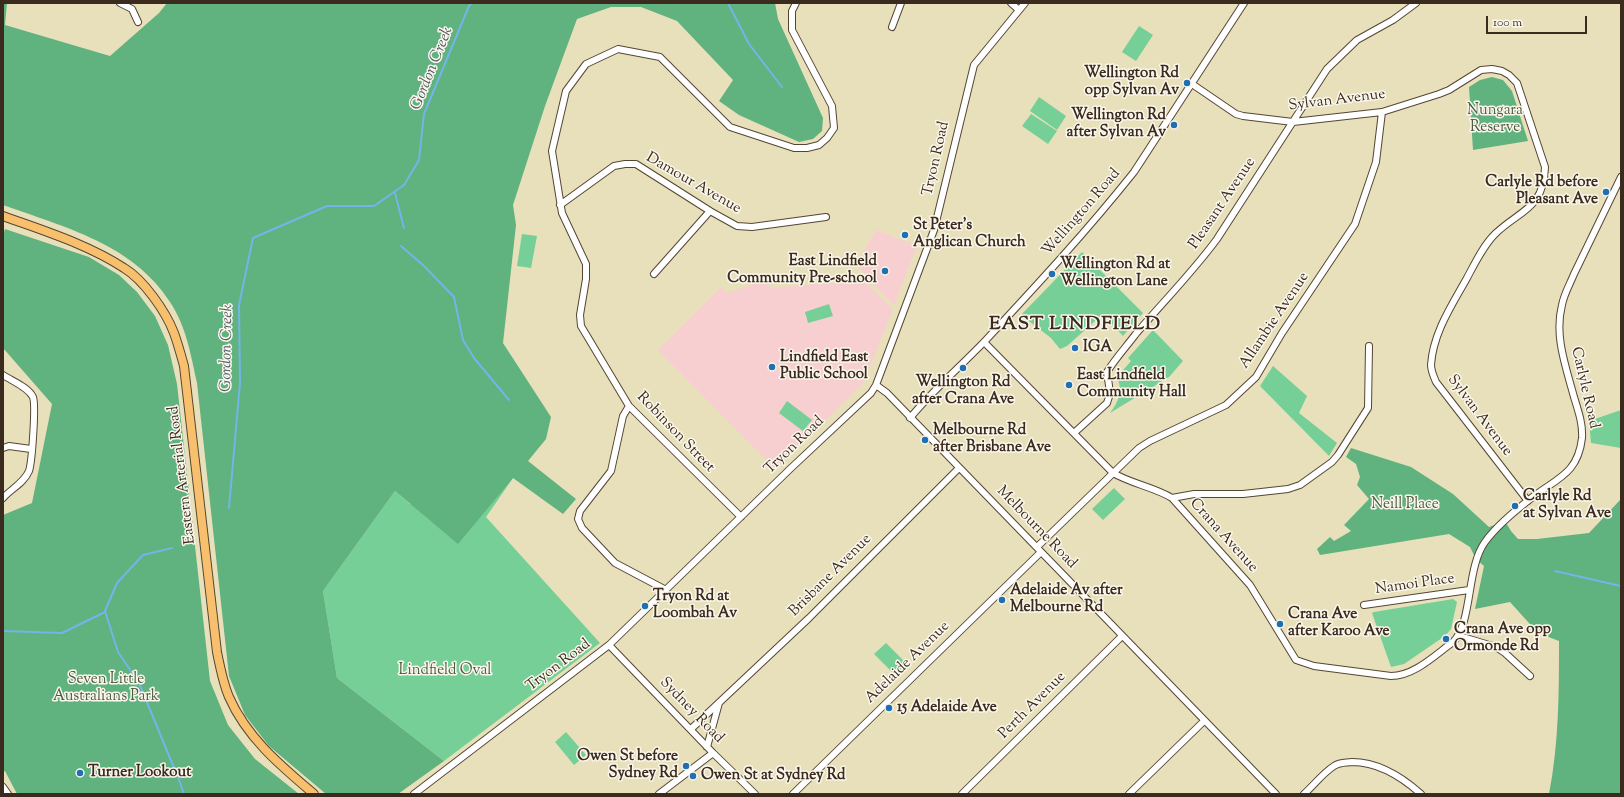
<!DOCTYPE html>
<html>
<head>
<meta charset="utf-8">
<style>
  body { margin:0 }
  #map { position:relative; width:1624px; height:797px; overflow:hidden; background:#e8e0ba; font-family:"Sorts Mill Goudy",serif }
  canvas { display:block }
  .frame { position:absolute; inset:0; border:4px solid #3b2a1e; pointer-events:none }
  .scale { position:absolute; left:1486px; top:16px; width:101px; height:18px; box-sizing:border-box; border:2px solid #3b2a1e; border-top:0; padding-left:5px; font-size:12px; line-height:14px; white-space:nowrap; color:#3b2a1e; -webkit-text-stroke:3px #fbf7ec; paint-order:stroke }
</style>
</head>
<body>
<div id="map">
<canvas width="1624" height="797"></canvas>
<div class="frame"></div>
<div class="scale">100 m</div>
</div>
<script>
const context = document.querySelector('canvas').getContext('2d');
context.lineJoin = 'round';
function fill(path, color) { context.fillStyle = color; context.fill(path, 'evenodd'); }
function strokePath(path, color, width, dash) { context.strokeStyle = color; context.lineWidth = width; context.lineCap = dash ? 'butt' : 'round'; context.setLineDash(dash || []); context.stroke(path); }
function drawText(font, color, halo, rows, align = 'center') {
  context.font = font + ' "Sorts Mill Goudy",serif'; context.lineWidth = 3; context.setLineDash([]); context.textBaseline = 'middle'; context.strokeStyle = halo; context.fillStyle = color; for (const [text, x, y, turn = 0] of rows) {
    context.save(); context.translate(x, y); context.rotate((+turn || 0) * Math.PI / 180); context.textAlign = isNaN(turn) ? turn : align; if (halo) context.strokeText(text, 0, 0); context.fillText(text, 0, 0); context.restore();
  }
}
fill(new Path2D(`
  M876,230L917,246L894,305L867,278L857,263Z
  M767,280L770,288L863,280L893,309L863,384L775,469L658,350L721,287L726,293Z`), '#f7cfd1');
fill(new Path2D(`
  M1139,26L1153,35L1136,61L1122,52Z
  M1039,97L1066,116L1057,130L1030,111Z
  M1031,114L1057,131L1048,144L1022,126Z
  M522,234L537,236L531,268L517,266Z
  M1082,252L1143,313L1123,336L1103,314L1067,346L1060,349L1051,338L1021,315Z
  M829,304L833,316L808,323L805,312Z
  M1153,330L1183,361L1169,377L1110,413C1119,401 1123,391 1117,377L1131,361L1128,358Z
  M1273,366L1307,396L1299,413L1337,443L1329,456L1260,386Z
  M787,401L812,420L803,431L779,413Z
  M1621,410V448L1591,443L1589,421Z
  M513,478L486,517L600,643L444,761L337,678L323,591L395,491L410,504Z
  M1114,488L1125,499L1103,520L1092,509Z
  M1453,599L1457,602L1451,629L1445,636L1404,664L1391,667L1372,613L1374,612Z
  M886,643L907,664L895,675L874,654Z
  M566,732L586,755L574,765L555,742Z`), '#75cf96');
fill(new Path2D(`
  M3,3H7L5,25L110,56L159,13L167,3H775L778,19L823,118L822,131L813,139L799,142L739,115L719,101L733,80L677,21L641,7H611L577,19L545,106L513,205L516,225L503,343L551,417L546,439L528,461L576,499L563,514L513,478L458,544L395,491L323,591L337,678L444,761L398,794H326L269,746L245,715L229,676L197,383C191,355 186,326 170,302C133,244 64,227 3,205Z
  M1492,77L1503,80L1512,91L1528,141L1473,150L1469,87L1480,80Z
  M5,229L89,257L119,275L137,292L155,316L168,345L177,384L210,681L228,725L255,759L299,794H17L5,771L3,772L4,713L3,712V515L32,503L52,404L3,348V235Z
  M1351,448L1411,467L1453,494L1489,527L1505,521L1511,531L1518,539H1537L1589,533L1621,499V794H1549C1559,743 1559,692 1559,641L1538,633L1510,602L1475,609L1484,566L1476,559L1470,547L1449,534L1320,555L1317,549L1330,537L1334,541L1351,531L1344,525L1369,499L1357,485L1360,477L1356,464L1346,457Z`), '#60b27f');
strokePath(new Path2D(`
  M728,3L749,44L782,87
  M395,193L404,228
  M401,246L424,266L454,297L463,340L474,358L509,400
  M229,508L240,383L239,305L253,238L327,206H374L404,185L419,160L424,114L469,6L472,3
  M172,548L143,555L117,583L105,611L118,652L139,683L179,780L184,794
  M1555,571L1621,586
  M3,631L62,633L105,612`), '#73b5e8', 2);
const minor = new Path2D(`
  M120,3L132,9L138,22
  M1011,3L1019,10
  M892,27L901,3
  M1192,84L1236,114L1243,116L1293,122L1382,112L1439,94L1449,90L1481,70L1492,69L1502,71L1509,75L1517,83L1545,167C1544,209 1520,210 1495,234C1483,246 1475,263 1467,278C1452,305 1433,333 1431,365C1431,371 1434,377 1436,382L1528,501
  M560,205L614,166L625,164H636L710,211L737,226L752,227L826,217
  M654,274L710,211
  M984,342L1113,473C1132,484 1154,487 1172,498L1250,585L1296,660L1314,666L1391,676C1414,676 1435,655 1453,642C1473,622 1466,568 1485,542C1497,525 1517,509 1534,496C1558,478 1578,473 1582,438C1583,424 1578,410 1574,397C1566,367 1554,336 1562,305C1564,294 1570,284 1574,274L1621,177
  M3,375C12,381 28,387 33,397C36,406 32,462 29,471C24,483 11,489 3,498
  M876,385L887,393L1276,794
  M629,406L623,416L611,471L580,511L578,519L582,528L615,563L666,590
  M910,418C933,390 960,367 985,341C1036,286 1087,231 1134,172L1244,3
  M1074,433L1107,403C1112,392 1108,383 1107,372C1115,359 1126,347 1135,335C1162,303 1192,273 1217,239L1327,69L1357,40L1393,20L1416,3
  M3,448L9,446L31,449
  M1172,498L1194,494H1243L1288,489L1300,485L1332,462L1338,455L1368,408L1369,346
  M741,517L629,406L581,326L580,315L586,279V264L562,213L552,151L566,91L586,64L618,49L660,57L730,127L794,148H807L819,145L827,138L834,128L832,106L792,30V11L796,3
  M1037,547L1139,448L1150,441L1226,405L1256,377L1282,333L1355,224L1376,162L1382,112
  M1364,605L1469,590
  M1459,636L1496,647L1505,653L1530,676
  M609,645L713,753L755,794
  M691,729L809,618L959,468
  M707,747L719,703
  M3,787L8,794
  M414,794L609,645L790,469L871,393L876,385L934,230L974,65L1025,3
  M659,794L713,753
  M793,794L1041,552
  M962,794L1122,636
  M1129,794L1204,721
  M1304,794C1314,785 1323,773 1334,766C1340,762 1345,763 1352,762C1379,762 1402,777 1421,794`);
const major = new Path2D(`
  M3,216C44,231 87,244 124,268C144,280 166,312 174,333C178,344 181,355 184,366L217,652C220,667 223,683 229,697C247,738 281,766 314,794`);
strokePath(minor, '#554535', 8);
strokePath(major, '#554535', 10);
strokePath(minor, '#fff', 6);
strokePath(major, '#f8bf6c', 8);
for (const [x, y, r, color] of [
  [1187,83,4,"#1f6fb2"],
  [1174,125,4,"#1f6fb2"],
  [1606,192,4,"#1f6fb2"],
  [905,235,4,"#1f6fb2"],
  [885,271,4,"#1f6fb2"],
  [1052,274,4,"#1f6fb2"],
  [1075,348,4,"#1f6fb2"],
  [772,367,4,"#1f6fb2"],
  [963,368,4,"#1f6fb2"],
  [1069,385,4,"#1f6fb2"],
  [925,440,4,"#1f6fb2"],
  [1515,506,4,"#1f6fb2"],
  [1002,600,4,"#1f6fb2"],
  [645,606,4,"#1f6fb2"],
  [1280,624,4,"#1f6fb2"],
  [1446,639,4,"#1f6fb2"],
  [889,708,4,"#1f6fb2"],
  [686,766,4,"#1f6fb2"],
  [80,773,4,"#1f6fb2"],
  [693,776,4,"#1f6fb2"]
]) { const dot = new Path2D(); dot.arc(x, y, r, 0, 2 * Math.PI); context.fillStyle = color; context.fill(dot); strokePath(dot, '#fbf7ec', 1.5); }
drawText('bold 15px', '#3b2a1e', '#fbf7ec', [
  ["Wellington Rd",1179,74,"right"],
  ["opp Sylvan Av",1179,91,"right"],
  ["Wellington Rd",1166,116,"right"],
  ["after Sylvan Av",1166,133,"right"],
  ["Carlyle Rd before",1598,183,"right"],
  ["Pleasant Ave",1598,200,"right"],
  ["St Peter's",913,226],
  ["Anglican Church",913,243],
  ["East Lindfield",877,262,"right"],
  ["Community Pre-school",877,279,"right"],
  ["Wellington Rd at",1060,265],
  ["Wellington Lane",1060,282],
  ["IGA",1083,348],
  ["Lindfield East",780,358],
  ["Public School",780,375],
  ["East Lindfield",1077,376],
  ["Community Hall",1077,393],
  ["Wellington Rd",963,383,"center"],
  ["after Crana Ave",963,400,"center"],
  ["Melbourne Rd",933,431],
  ["after Brisbane Ave",933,448],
  ["Carlyle Rd",1523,497],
  ["at Sylvan Ave",1523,514],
  ["Adelaide Av after",1010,591],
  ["Melbourne Rd",1010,608],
  ["Tryon Rd at",653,597],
  ["Loombah Av",653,614],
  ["Crana Ave",1288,615],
  ["after Karoo Ave",1288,632],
  ["Crana Ave opp",1454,630],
  ["Ormonde Rd",1454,647],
  ["15 Adelaide Ave",897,708],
  ["Owen St before",678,757,"right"],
  ["Sydney Rd",678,774,"right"],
  ["Turner Lookout",88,773],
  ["Owen St at Sydney Rd",701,776]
], 'left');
drawText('15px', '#3b2a1e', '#fbf7ec', [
  ["Sylvan Avenue",1337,101,-7],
  ["Tryon Road",937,159,-77],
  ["Damour Avenue",693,184,30],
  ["Pleasant Avenue",1223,204,-56],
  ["Wellington Road",1082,213,-49],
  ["Allambie Avenue",1275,321,-56],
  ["Carlyle Road",1584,388,77],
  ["Sylvan Avenue",1479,416,53],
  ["Robinson Street",675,433,46],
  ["Tryon Road",795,446,-44],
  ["Eastern Arterial Road",183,475,-97],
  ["Melbourne Road",1036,528,46],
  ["Crana Avenue",1223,536,48],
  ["Brisbane Avenue",831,576,-45],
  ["Namoi Place",1415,585,-8],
  ["Adelaide Avenue",908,663,-44],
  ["Tryon Road",559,666,-37],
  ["Perth Avenue",1033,706,-45],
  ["Sydney Road",691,711,46]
]);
drawText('15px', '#4c5c42', '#fbf7ec', [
  ["Nungara",1495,111],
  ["Reserve",1495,128],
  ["Neill Place",1405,505],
  ["Lindfield Oval",445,671],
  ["Seven Little",106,680],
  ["Australians Park",106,697]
]);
drawText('italic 16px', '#4f5b65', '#fbf7ec', [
  ["Gordon Creek",433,69,-68],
  ["Gordon Creek",228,348,-89]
]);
context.letterSpacing = '1px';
drawText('bold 19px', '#3b2a1e', '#fbf7ec', [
  ["EAST LINDFIELD",1075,326]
]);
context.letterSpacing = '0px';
</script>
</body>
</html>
